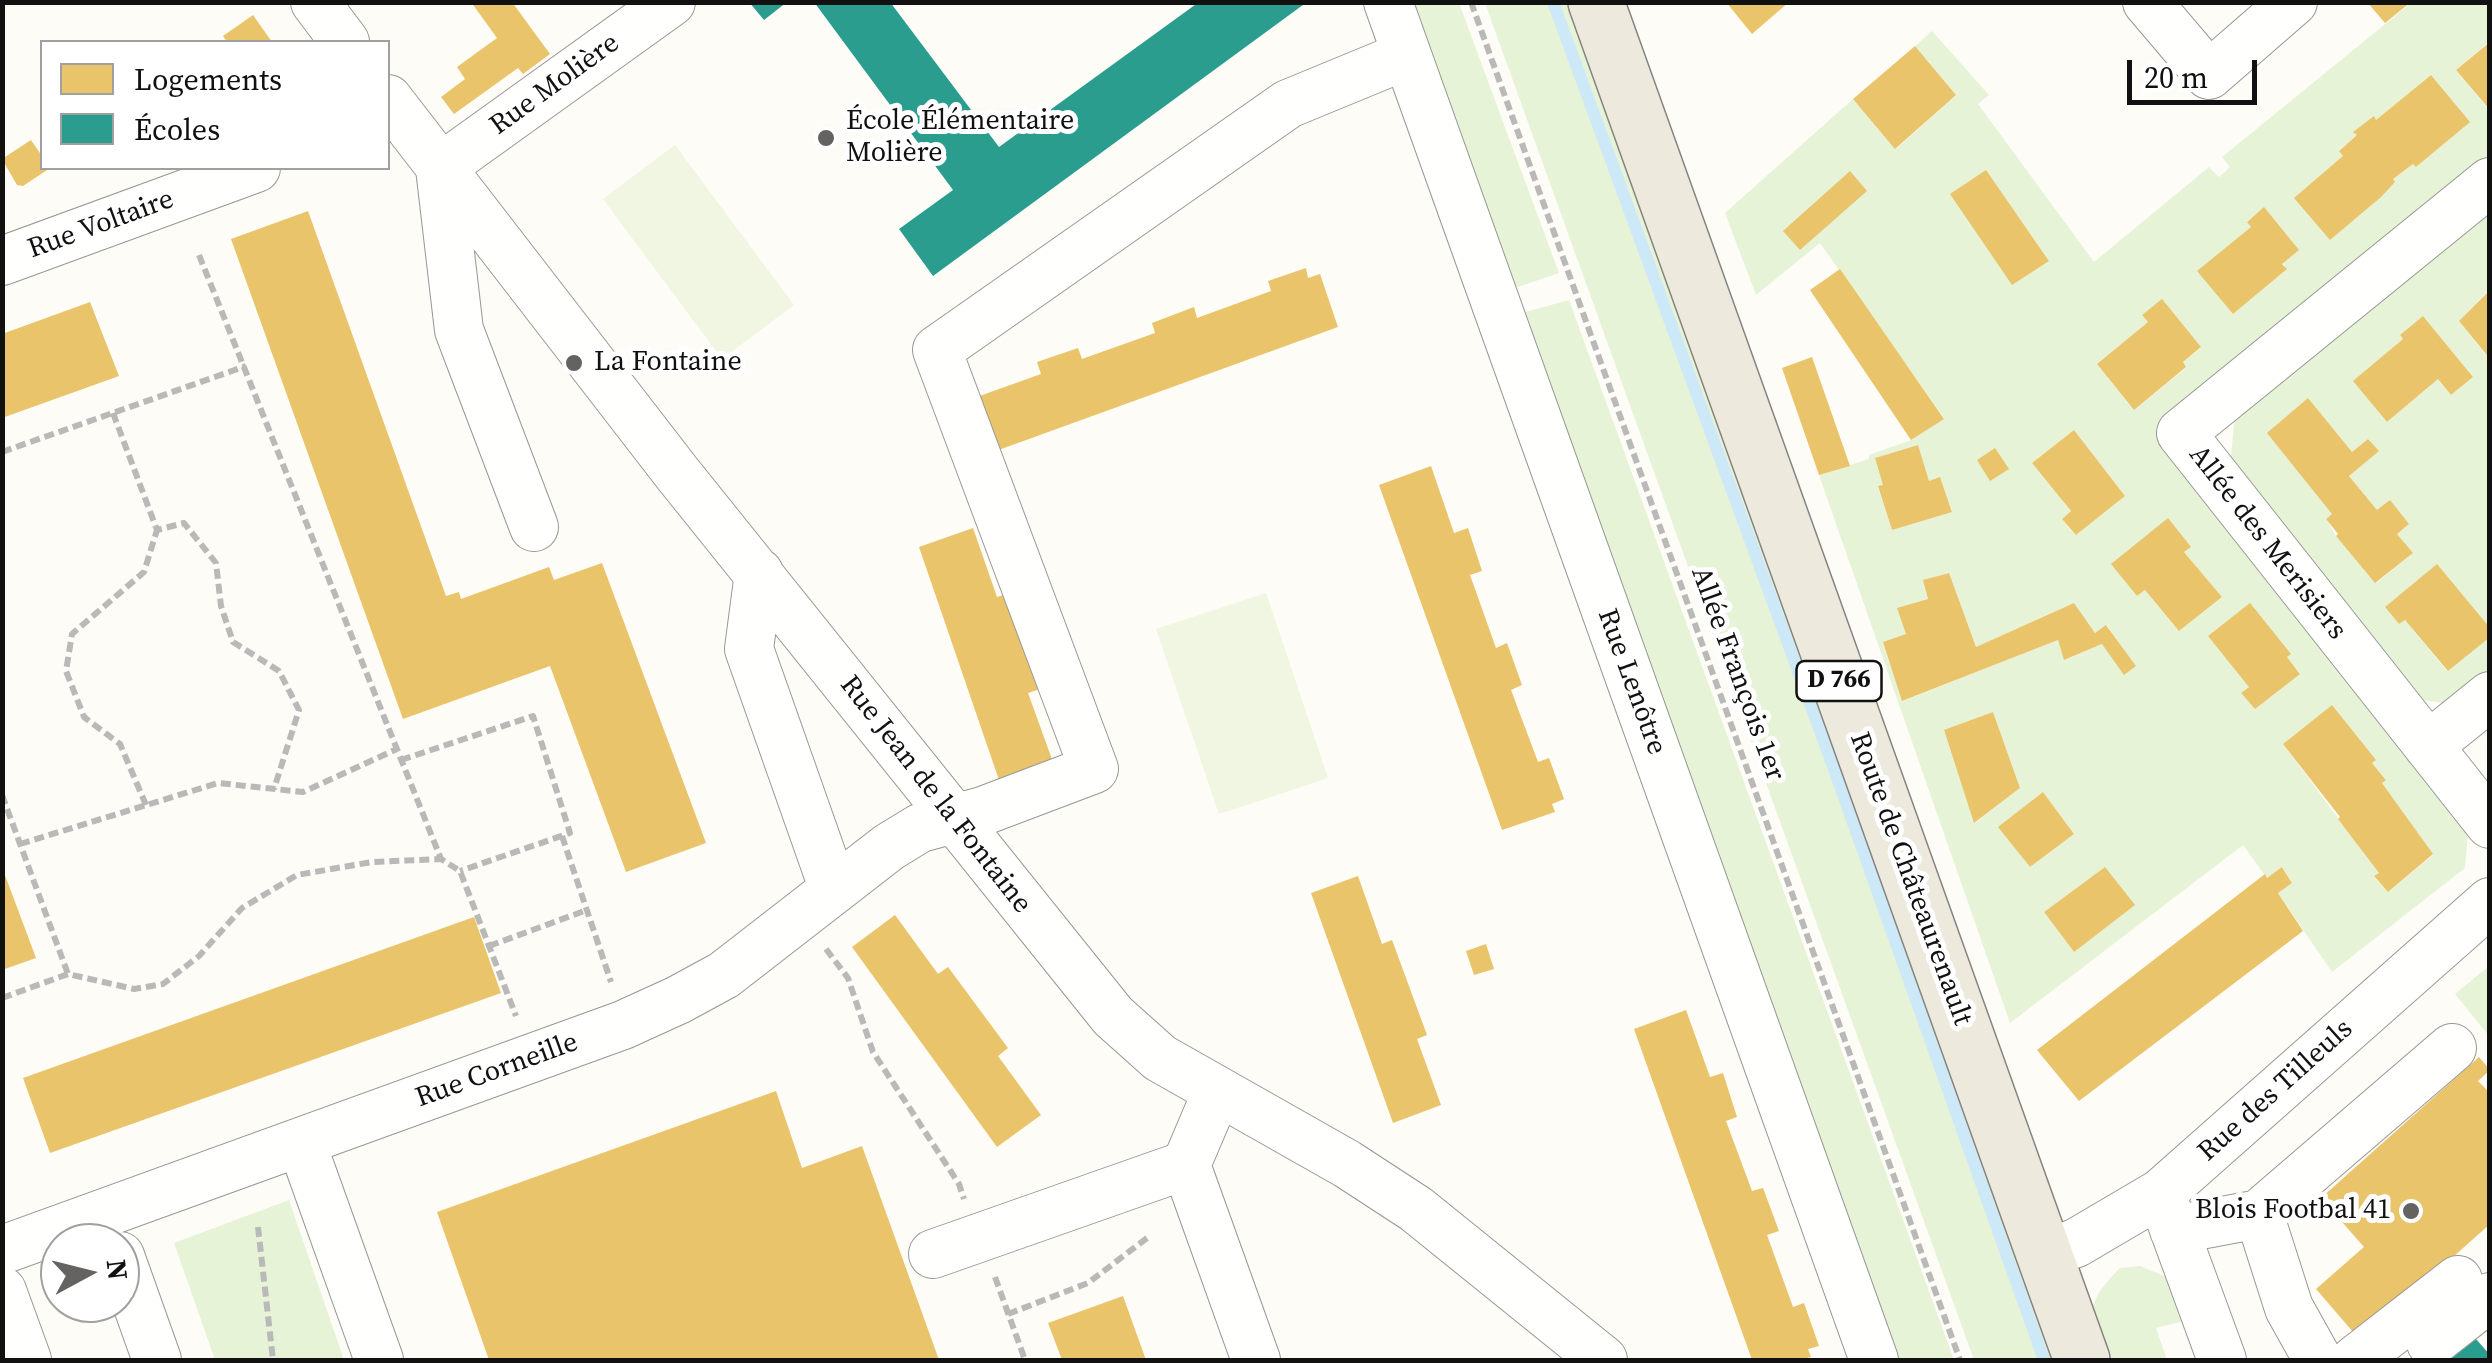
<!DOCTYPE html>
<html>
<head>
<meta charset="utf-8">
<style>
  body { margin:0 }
  #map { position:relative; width:2492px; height:1363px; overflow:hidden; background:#fdfcf7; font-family:"Source Serif 4",serif }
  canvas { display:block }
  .frame { position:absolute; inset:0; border:5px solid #111; pointer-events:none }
  .legend { position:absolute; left:40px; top:40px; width:350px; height:130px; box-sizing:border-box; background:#fff; border:2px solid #a0a0a0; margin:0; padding:12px 18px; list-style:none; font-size:30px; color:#111 }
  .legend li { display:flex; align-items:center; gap:20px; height:50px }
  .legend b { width:50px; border:2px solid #a0a0a0 }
  .north { position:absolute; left:40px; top:1223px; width:100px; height:100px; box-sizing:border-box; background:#fff; border:2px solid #a0a0a0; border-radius:50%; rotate:83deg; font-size:28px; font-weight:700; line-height:40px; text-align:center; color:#111 }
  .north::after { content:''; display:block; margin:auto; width:35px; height:45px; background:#646362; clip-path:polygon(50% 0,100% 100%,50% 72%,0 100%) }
  .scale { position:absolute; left:2127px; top:60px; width:130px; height:45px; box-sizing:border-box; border:5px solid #111; border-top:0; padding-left:12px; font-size:30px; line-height:35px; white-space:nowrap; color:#111; -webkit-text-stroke:8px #fff; paint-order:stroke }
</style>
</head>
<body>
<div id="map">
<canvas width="2492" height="1363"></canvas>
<div class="frame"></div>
<ul class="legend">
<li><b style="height:28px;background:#e9c46a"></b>Logements</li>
<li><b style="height:28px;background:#2a9d8f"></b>Écoles</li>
</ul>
<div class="north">N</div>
<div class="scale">20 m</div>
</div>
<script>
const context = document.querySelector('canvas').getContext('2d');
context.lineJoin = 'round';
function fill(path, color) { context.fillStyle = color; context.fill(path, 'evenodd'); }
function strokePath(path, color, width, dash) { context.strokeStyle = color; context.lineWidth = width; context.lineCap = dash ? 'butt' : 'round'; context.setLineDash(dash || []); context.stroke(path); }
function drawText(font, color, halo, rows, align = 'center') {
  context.font = font + ' "Source Serif 4",serif'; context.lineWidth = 10; context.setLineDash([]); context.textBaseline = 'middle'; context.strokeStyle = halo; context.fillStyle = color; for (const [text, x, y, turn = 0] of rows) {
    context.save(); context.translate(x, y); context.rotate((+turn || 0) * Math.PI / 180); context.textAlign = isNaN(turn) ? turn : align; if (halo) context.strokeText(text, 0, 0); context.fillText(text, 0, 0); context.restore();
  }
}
fill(new Path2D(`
  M1399,3H1459L1559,273L1500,293Z
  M1485,3H1566L2055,1360H1974Z
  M2411,3H2489V42L2456,70L2489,110V158L2157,432L2469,822L2465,868L2332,972L2278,893L2292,883L2283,867L2267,878L2243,845L2010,1023L1819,475L1869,459V455L1911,440L1944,418L1820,243L1756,295L1725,213L1853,99L1896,149L1956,95L1915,46L1932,31L1989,95L1978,104L2094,262L2209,167L2219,177L2230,167L2222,157ZM2431,75L2469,122L2416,167L2413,164L2393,179L2343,156L2339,150L2357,135L2354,131L2373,117L2376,120ZM2264,208L2286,270L2233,314L2198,271L2251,227L2247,221ZM2018,216L2049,261L2012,284ZM2162,300L2201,348L2183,362L2186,368L2134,410L2097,364L2148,322L2142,315ZM2074,430L2125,496L2076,535L2062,519L2071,511L2032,463ZM1917,445L1929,481L1940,478L1952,511L1892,530L1878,487L1883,485L1876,458ZM2167,519L2190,547L2184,552L2222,597L2179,631L2145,590L2137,596ZM1948,573L1976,647L2074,603L2095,633L2107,625L2135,666L2102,644L2065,660L2058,640L1903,701L1883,643L1906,634L1898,608L1928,599L1924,580ZM2290,654L2287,657L2300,673L2255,709L2241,693ZM2332,705L2375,761L2372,763L2386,779L2382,783L2433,855L2388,892L2374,877L2379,873L2283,744ZM1993,712L2020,788L1975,823L1944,731ZM2043,792L2074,834L2030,867L1999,827ZM2105,867L2073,951L2044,912Z
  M2489,203V290L2459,321L2489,359V628L2437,565L2385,607L2399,624L2405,620L2447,671L2489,637V676L2455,705L2417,699L2230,468L2235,413ZM2423,316L2473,377L2451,395L2438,379L2387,422L2354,381L2403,339L2400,335ZM2308,399L2352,452L2368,439L2378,451L2349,476L2377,510L2409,524L2397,534L2412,554L2376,583L2336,536L2326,519L2332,514Z
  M1569,300L1954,1360H1884L1511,316Z
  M2489,966V1036L2455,994Z
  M289,1200L344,1360H215L174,1243Z
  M2140,1266L2174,1280L2192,1319L2156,1328L2167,1360H2100C2089,1314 2084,1304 2120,1268Z`), '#e7f3d7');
fill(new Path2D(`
  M675,145L794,305L722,359L603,199Z
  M1266,593L1328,778L1219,814L1156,629Z`), '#f0f6e1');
fill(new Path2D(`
  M471,2H512L550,54L523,74L518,68L454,114L441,97L465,79L457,67L497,38Z
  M1726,2H1789L1752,34Z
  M2367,2H2411L2385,23Z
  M253,15L272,42H227L223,36Z
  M2490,42V110L2456,70Z
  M1915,46L1956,95L1895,149L1853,99Z
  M2431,75L2470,122L2416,167L2413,164L2393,179L2395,182L2381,197L2330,240L2294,198L2343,156L2339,151L2357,135L2353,132L2374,116L2376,120Z
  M31,140L42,156V168H50L23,186L17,185L2,159Z
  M1986,170L2049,261L2012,285L1950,194Z
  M1850,171L1867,191L1800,250L1783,231Z
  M2264,207L2299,250L2282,264L2287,269L2233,314L2197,271L2251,227L2247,222Z
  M308,211L446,596L459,592L461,599L549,567L554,580L602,563L706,843L626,872L550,666L403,719L231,239Z
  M1306,268L1308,278L1320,274L1338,327L993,452L974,398L1041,374L1037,362L1078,348L1082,359L1155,333L1152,323L1194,307L1197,318L1271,291L1268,281Z
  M1840,269L1944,419L1911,440L1810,290Z
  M2490,290V359L2459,321Z
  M2162,299L2201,347L2183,362L2186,367L2134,410L2097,364L2148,322L2142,315Z
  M90,302L119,376L2,418V334Z
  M2423,316L2473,377L2451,395L2438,379L2387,422L2353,381L2403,339L2400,335Z
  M1812,357L1850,466L1819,475L1782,368Z
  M2308,398L2352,452L2368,439L2379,451L2349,476L2377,510L2390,500L2409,524L2397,534L2413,553L2375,583L2336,536L2338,534L2326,519L2332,514L2267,433Z
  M2074,430L2125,496L2076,535L2062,519L2071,511L2032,463Z
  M1918,445L1929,481L1940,477L1952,512L1892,530L1878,486L1883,485L1875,458Z
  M1995,448L2009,469L1990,481L1977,460Z
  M1431,466L1454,533L1468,528L1482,571L1470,575L1496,648L1507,643L1522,685L1511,690L1538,762L1549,758L1564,799L1552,804L1555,812L1502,830L1379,485Z
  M2168,518L2191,547L2184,552L2222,597L2179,631L2145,590L2137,596L2111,564Z
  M973,528L997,597L1007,594L1040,689L1028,693L1053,762L999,780L919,547Z
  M2437,564L2490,628V637L2448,671L2405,620L2399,624L2385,607Z
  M1949,573L1976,647L2074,603L2095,633L2106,625L2136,666L2124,675L2102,644L2064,660L2058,640L1902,701L1883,642L1906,634L1897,608L1928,599L1923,580Z
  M2250,603L2291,654L2287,657L2300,674L2255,709L2241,693L2249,687L2208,636Z
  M2332,705L2376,760L2372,763L2386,780L2382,783L2433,854L2388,892L2374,876L2379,873L2338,819L2340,817L2283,744Z
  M1993,712L2020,788L1974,823L1944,730Z
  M2043,792L2074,834L2030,867L1998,827Z
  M2,867L36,958L2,970Z
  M2105,867L2135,905L2074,952L2044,912Z
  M2282,867L2292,883L2278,893L2303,931L2079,1101L2037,1050L2265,874L2267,878Z
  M1358,876L1382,944L1392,940L1427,1035L1417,1039L1441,1105L1393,1123L1311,893Z
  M895,915L938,974L948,967L1008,1048L998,1056L1041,1115L997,1147L852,947Z
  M474,917L501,993L50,1153L23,1078Z
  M1486,944L1494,969L1474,975L1466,951Z
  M1686,1010L1710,1077L1723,1073L1737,1117L1726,1121L1752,1191L1763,1188L1779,1231L1767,1235L1793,1307L1804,1303L1819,1346L1808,1349L1811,1357L1800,1360H1752L1634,1029Z
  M2479,1057L2490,1070L2478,1081L2490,1093V1224L2360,1340L2316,1289L2364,1247L2321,1198Z
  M776,1091L802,1168L862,1146L939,1360H489L437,1212Z
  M1123,1296L1146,1360H1062L1048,1323Z`), '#e9c46a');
fill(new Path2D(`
  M749,2H787L764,20Z
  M814,2H890L999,147L1199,2H1307L933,276L899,229L953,190Z
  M2469,1331L2490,1355V1360H2434Z`), '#2a9d8f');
strokePath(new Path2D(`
  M1553,2L1835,772L2044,1360`), '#cde8f7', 12);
const minor = new Path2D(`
  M315,2L345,42
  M1388,2L1874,1360
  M2147,2L2209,75L2293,2
  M388,99L677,473L1113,1016L1160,1058L1347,1164L1416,1209L1603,1360
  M2490,182L2181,433L2490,824
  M2,261L256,168
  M534,527L459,330L440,168L671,2
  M759,573L749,649L834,890
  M2428,746L2490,696
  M1217,1092L1186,1165L1256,1360
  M301,1142L379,1360
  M2163,1199L2222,1360
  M2259,1214L2289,1308L2318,1360
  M2174,1230L2259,1214L2452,1048
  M2,1250L623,1025L678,1000L724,975L889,847L920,828L983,811L1094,769L937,350L1288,104L1407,55
  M933,1254L1186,1165
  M2044,1254L2076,1243L2161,1193L2490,902
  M120,1256L157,1360
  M2,1291L27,1360
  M2431,1343L2490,1297
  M2355,1360L2458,1280`);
const major = new Path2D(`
  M1596,2L2082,1360`);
strokePath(minor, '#979795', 50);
strokePath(major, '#858482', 58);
strokePath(new Path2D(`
  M1471,2L1960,1360
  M199,255L441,859L460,871L516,1016
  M113,413L157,530L184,523L216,563L221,606L233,642L279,671L299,710L274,789
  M2,452L246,366
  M401,760L533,716L570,833L460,871
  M2,795L68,974
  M146,805L120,744L84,717L66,671L72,634L144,572L157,530
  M562,836L611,982
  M20,844L218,783L303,792L397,749
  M489,946L587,910
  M826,949L848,978L873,1052L959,1184L964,1199
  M2,998L68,974L134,989L163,984L199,956L242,908L297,875L372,862L441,859
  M258,1227L273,1360
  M995,1277L1025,1360
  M1008,1314L1088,1283L1147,1238`), '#b9b9b8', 6, [10, 5]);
strokePath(minor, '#fffffe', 48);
strokePath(major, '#ede9dc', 55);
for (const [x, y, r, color] of [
  [826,138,10,"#646362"],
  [574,363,10,"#646362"],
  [2411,1211,10,"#646362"]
]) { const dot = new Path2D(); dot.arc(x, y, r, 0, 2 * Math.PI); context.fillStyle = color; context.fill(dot); strokePath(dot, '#fff', 4); }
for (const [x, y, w] of [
  [1839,681,85]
]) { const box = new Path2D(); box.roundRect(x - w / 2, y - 20, w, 40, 8); context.fillStyle = '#fff'; context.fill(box); strokePath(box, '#111', 2.5); }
drawText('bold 25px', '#111', null, [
  ["D 766",1839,681]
]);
drawText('28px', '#111', '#fff', [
  ["Rue Molière",555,85,-36],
  ["Rue Voltaire",101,225,-20],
  ["Allée des Merisiers",2267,543,52],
  ["Allée François 1er",1737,674,70],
  ["Rue Lenôtre",1631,682,70],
  ["Rue Jean de la Fontaine",935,795,52],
  ["Route de Châteaurenault",1910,879,70],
  ["Rue Corneille",497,1071,-20],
  ["Rue des Tilleuls",2276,1091,-42]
]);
drawText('28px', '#111', '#fff', [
  ["École Élémentaire",846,122],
  ["Molière",846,154],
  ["La Fontaine",594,363],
  ["Blois Footbal 41",2391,1211,"right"]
], 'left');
</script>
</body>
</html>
